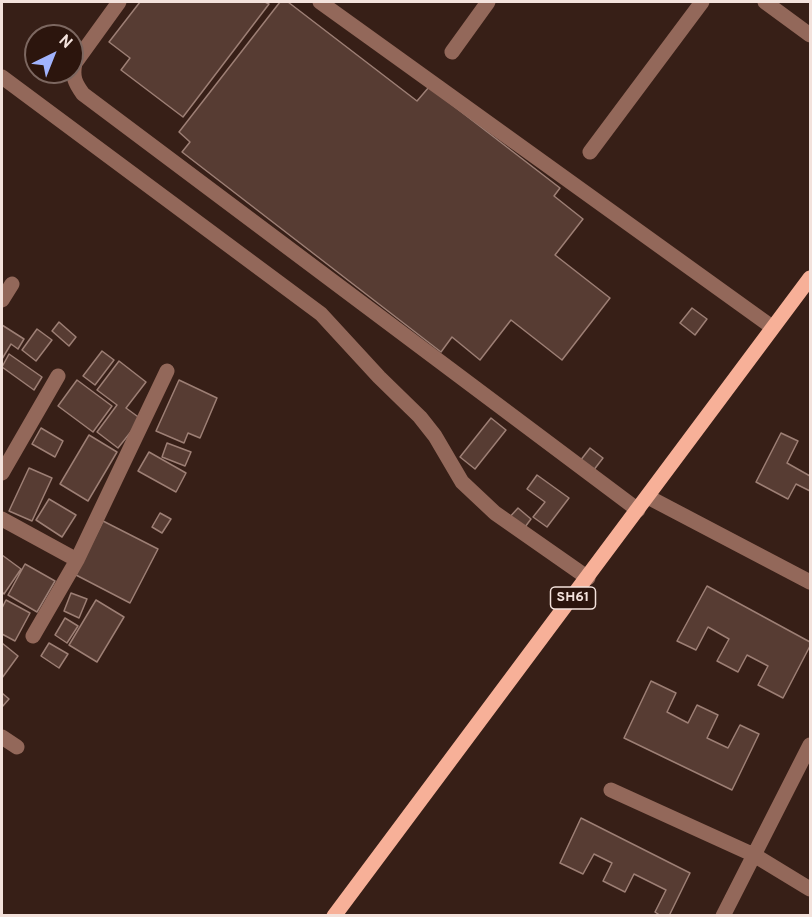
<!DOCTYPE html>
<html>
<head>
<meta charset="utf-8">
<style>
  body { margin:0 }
  #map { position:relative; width:812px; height:917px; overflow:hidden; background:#371f17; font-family:Overpass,sans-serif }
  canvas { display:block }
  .frame { position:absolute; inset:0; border:3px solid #f3e2dc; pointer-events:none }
  .north { position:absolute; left:24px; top:24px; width:60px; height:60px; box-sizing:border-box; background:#2c150d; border:2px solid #7c6760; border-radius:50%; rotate:43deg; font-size:16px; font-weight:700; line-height:24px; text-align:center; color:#f3e2dc }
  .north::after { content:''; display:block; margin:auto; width:21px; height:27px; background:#a1b3fd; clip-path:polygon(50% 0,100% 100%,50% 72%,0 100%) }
</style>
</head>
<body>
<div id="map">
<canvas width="812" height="917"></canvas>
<div class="frame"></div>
<div class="north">N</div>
</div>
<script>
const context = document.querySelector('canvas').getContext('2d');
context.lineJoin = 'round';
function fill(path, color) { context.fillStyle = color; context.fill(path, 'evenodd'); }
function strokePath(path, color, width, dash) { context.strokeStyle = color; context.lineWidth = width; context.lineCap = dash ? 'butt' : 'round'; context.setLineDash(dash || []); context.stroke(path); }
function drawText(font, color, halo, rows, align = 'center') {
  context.font = font + ' Overpass,sans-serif'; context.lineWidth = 4.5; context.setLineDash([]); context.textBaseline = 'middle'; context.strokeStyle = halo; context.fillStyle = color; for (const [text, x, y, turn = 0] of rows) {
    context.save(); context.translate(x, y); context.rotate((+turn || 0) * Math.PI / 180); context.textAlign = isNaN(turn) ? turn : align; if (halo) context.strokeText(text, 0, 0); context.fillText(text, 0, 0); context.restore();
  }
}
const building = new Path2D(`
  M140,2H265L269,4L183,117L121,70L130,58L109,42Z
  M280,2H288L417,101L429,87L560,188L554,196L583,219L555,255L610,298L562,360L511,320L480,360L452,337L441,352L182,152L190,142L179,132Z
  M692,308L707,319L695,335L680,323Z
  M59,322L76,337L69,346L52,331Z
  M2,325L24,339L18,349L11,344L2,359Z
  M37,329L52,340L36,361L22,350Z
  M102,351L114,360L95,385L83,376Z
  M9,354L42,377L34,390L2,367Z
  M119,361L146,382L126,408L141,419L118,448L97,432L117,405L97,390Z
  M77,380L112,406L93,432L58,406Z
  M179,380L217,398L200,438L188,433L184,443L156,431Z
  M491,418L506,430L475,469L460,457Z
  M41,428L63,441L55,457L32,444Z
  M781,433L798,441L787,463L810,476V491L796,484L788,499L756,482Z
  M89,435L117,452L88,501L60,484Z
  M167,443L191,452L185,466L162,457Z
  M590,448L603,458L593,471L580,461Z
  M149,452L186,473L176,492L138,471Z
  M29,468L52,478L32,521L9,511Z
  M537,475L569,498L547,527L533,517L545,502L527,489Z
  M49,499L76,515L62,537L36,520Z
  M518,508L531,519L522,531L508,519Z
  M160,513L171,519L162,533L152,527Z
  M103,521L158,549L130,603L76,575Z
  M2,555L21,569L4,594L2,592Z
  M25,564L55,581L37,612L8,595Z
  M707,586L810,642V646L783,698L758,685L768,666L747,655L738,672L717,661L729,639L708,627L696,650L677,641Z
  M71,593L87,599L79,618L64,611Z
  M6,600L30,613L15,641L2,634V608Z
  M96,600L124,617L97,662L69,645Z
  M65,618L78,626L67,643L55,635Z
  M2,643L18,656L2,678Z
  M49,643L68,654L59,668L41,656Z
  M651,681L676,693L667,712L688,723L697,705L718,715L707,738L728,748L740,725L759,734L732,790L624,738Z
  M2,693L9,699L2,707Z
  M581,818L690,873L669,916H661L655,912L666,890L634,874L625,892L603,881L612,863L594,854L583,874L560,863Z`);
fill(building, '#573c33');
strokePath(building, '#9d7f75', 1.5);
strokePath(new Path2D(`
  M119,2L75,63C72,77 75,83 83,94L638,510
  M320,2L772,327
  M765,2L810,35
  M452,52L488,2
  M2,77L321,314L379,377L420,417L435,436L462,482L495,513L588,578
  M590,152L702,2
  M2,300L12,284
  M2,473L58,376
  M648,497L810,582
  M2,519L77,560L167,371
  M33,636L77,560
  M2,737L17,747
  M611,790L754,855L810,889
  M723,916L810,745`), '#93685a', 15);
strokePath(new Path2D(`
  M334,916L810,278`), '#f7b098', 15);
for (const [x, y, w] of [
  [573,598,45]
]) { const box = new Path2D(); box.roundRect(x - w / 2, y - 11, w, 22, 4.5); context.fillStyle = '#2c150d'; context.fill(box); strokePath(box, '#f3e2dc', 1.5); }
drawText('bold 14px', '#f3e2dc', null, [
  ["SH61",573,598]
]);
</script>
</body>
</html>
